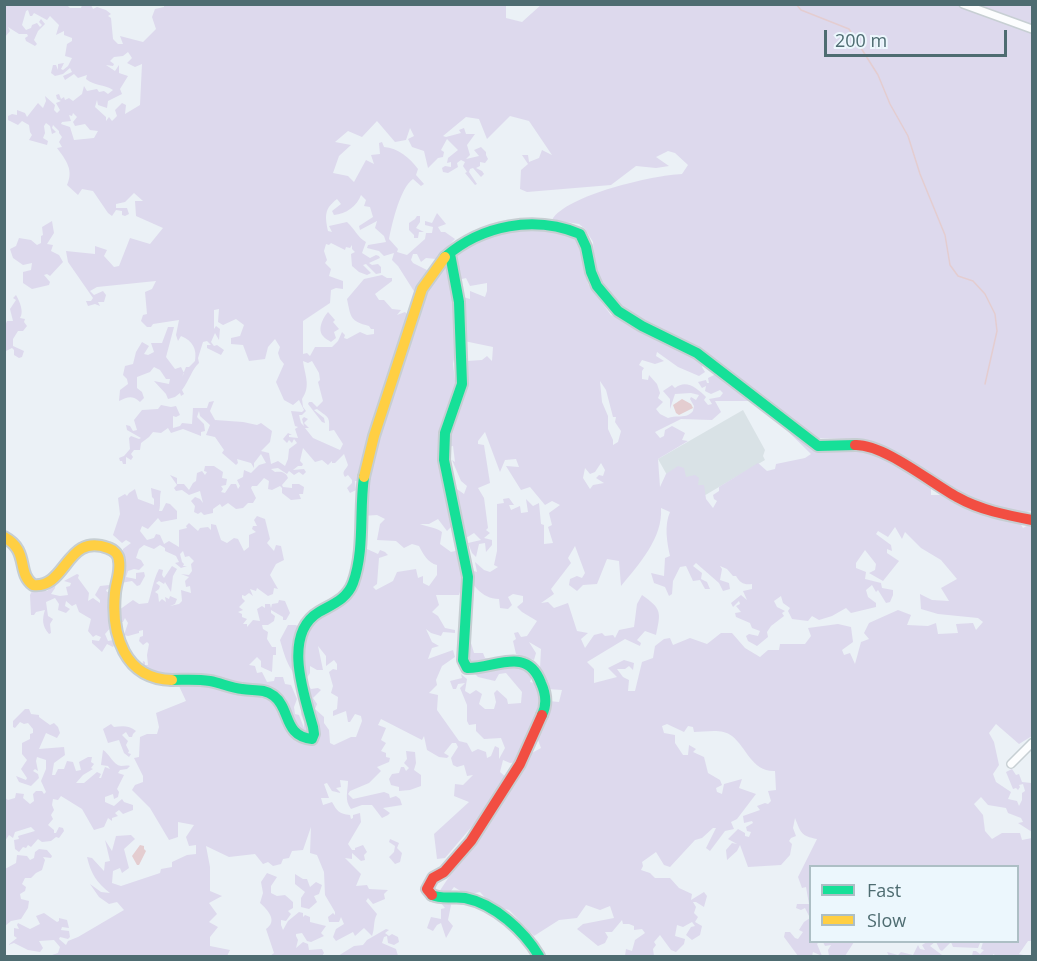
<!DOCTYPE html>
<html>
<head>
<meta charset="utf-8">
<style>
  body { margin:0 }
  #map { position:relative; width:1037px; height:961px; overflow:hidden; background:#ebf1f6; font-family:"Open Sans",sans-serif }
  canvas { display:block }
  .frame { position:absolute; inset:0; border:6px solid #4e6c71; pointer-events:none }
  .legend { position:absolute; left:809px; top:865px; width:210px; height:78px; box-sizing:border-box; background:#ecf7fd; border:2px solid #adbfc5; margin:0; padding:8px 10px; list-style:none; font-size:18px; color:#4e6c71 }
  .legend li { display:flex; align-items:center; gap:12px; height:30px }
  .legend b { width:30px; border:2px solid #adbfc5 }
  .scale { position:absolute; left:824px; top:30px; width:183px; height:27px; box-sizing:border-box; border:3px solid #4e6c71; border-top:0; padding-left:8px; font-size:18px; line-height:21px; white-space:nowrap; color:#4e6c71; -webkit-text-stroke:4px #ecf7fd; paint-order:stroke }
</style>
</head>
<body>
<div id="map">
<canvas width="1037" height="961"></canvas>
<div class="frame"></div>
<ul class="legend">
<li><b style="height:8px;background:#16e098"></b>Fast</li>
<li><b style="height:8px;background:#ffcf43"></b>Slow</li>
</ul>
<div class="scale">200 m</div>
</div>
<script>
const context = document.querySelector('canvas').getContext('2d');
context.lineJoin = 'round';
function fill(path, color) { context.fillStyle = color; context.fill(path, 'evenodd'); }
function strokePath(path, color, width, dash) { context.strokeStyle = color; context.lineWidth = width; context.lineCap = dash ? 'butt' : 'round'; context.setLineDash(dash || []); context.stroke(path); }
fill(new Path2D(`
  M743,410L765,450L763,456L765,460L685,507L658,459Z`), '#d9e2e6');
fill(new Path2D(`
  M164,4L506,5V18L522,22L542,4L1032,5V511L1011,515L988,510L901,460L869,443L847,439L812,438L719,365L684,342L652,327L614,304L595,276L593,242L585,229L579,224L552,220C566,195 654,175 682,174L688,165L675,153L668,151L656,157L669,166L656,168L636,166L611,185L527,192L520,189L521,170L528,164L522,155H528L529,162L539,158L542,150L552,155L529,121L510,116L487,139L479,119L466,117L443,136L446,137L461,133L459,130L464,128L466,134H475L467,145L470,155L466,159L479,156L474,150L481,147L486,152V155L488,159L485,163L480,162V166L476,168L482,171L484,174L481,177L473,168L470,169L469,172L477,184L475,185L465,173L467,172L463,166L465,162L461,160L457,163L458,167L448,173L443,172L442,168L445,166L451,167V162L447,163L448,158L458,150L447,139L441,150L444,152L443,157L438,158L428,168L424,151L412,147L408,139L414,136L410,128L406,140L395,142L377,121L362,137L348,131L335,142L351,145L339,156L333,173L348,176L354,182L366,160L374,164L371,155L380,154L379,143L382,142L384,147C398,148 410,158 418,169L416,175L424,184L421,186L413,179C400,188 392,224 389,239L398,249L397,252L407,255L425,239L426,233H432L433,227L425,225V221L432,223L437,213L446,224L438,227L441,232H445L455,239L436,259L426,258L421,262L417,254H413L411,260L413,263L427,270L417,296L398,266L392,260L394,253L384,256L379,251L367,248L368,245L386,242L384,236L375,228L377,221L360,230L359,226L373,217L370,207L364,206L366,200L361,195C357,206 346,214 334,215L332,211L341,204L337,199C324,209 325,216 328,231L332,232L329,226L347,222C355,229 357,237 366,242L362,253L370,258L376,255L379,256L380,258L369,263L372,265L378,264L381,267V273L376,274L366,264L363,265L371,273L367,275L359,272L352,266L351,254L355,252L352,249V245L350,248L346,247L345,250L331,243L329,245L326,244L324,251L327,260L325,263L331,269L329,276L343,281V289L336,288L331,290L330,303L303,321V354L307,353L310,356L315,347H332L338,341L342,332L345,335L344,338L347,339L360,332L367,335L374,334V329H371L369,326C350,321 351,318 347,299L364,279L382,275L387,278H392V281L375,294L379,300H384L392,309L401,310L397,315L405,312L407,314L404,331H413C420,306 424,279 445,261L449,263L455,303L457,344L453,364L456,389L441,431L438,459L453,525L447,531L438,519L429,524H420C427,527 435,527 442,532L440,544L451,552L459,550L462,567L477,572L475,562L484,570L490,572L498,567L494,565L497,551V504L504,503L503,499L509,498L514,505H509L511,510L520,506L521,513L528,512L526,499L533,506L539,503L541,524L544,525V544L553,543L548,527L552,525L549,513L560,505L552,501L545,505L530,487L521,490L506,466L519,467L516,459L505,460L500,472L485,432L478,441V444L484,445L490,483L478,488L484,498L488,528L486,530L490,533L484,538L492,540V545L486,552L485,543L479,544L476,557L472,553L468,543L481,540L474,533L466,538L454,487L464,494L467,486L461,481L452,460L455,462L453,446L447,447L467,383V361L482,360L487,356L492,361L493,347L464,341L463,297L470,299V291L485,297L487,291V283L470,286L466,278L458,280L456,254C473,245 491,232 511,229C532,225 556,232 576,236L583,250L588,284L611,315L685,347L753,401H715L721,412L712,420L681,419L655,432L660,438L664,436L665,430L672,426L685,433L682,440L688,441L658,459L660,487L666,474L678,466L684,468L686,477L695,475L699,478L698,485H704L706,499L713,508L717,501L714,499L713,495L719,491V487L758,463L767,471L775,469L776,464L805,458L811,454L766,410L820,449L862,445L931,484V495H945L977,510L1019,521L1023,528L1032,523V736L1019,744L996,724L989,733L994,742L999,765L993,774L996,782L1011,792L1008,799L1017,801L1019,806L1022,800V793L1025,791L1023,784L1019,785L1020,787L1018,790L1016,788L1013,789L1006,772L1012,769L1016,775L1019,774L1022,782L1031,783L1032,788V832L1018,823L1023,822L1021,818L1008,813L1006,808L988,805L981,797L974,804L983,815L985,831L992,839L1002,833H1020L1022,840L1032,838V941H1028L1019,954L1028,956H997L993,954V956H972L973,951H976L980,954L984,950L981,949L983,942H1018V866H810V918L805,908L801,910L796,908L797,904H809L806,887L802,888L798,877L817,839C801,836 801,833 795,818L793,828L796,836L791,838L789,841L792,844L790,855L781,865L748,867L740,845L737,851L727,860L726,850L732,843L737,844L728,839L738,829L745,833V836L749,837L751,832L747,831L746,827L753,823L752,821L744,823L743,816L760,810L757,806L765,803L768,804L771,801L768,791L776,790L775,771C752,772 747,748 732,736C722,728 706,732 694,732L693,727L688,726L684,732L667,724L662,726L664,733L675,735V743L683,755H688L689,745L696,749L693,752L704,757L708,773L720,780L722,785L716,788L717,792L722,794L724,784L742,779L739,788L756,794L737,819L731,822L734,829L725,831L710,851L706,848L716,828H713L702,838L695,840L670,867L664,865L656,852L642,862L643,866L641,870L650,873L655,878H670L679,888L692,894L691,900L704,892L707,896L704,907L696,902H693L696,907L694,913L698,917L695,922L702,926L700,935L692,940L686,935L691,927L695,926L692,922L683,927L677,925L675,936L685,939L684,944L676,952L671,950L660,935L654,942L656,945L653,949L654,956H625L626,949L632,951L635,940L645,933L642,929L634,930V926L629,924H623L622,920L612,932H605L608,937L605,943L598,946L577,929L583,924L614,918L610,906L600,910L586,905L577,918L559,920L534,936L509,910L493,907L480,892L467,895L454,887L448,895V901L451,905L448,920L453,926L446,938L441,923L437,925L433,931L427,928L431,917L441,919V909L445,908L441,903L439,892L530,754L541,748L536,735L546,714L549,701L559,702L562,690L548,689L540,668L541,649L529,642L536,653L534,660L516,654L513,641L516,639L514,633L518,632L521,637L527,636L537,621L522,612L517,607L523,602V596L513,594L508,597L512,605L508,609L500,608L499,599C481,599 472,583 463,570L465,577L459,595H436L439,605L432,612L438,616L445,628L455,630V633L443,632L441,636L431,633L426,629L432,642L439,646L432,648L428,659L453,650L455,657L442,666L436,680L437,685L429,693L438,695L437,710L459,741L467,743L472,752L478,749L486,752L487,758L491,756L495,746L499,748V759L505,748L501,738L484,739L476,731V724L469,725L467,721V705L460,688L465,683L458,684L456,689H453L450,681L462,678L461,674L467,679L465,691L470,694L476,690L482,694L479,704L485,709H494L496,702L494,693L497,690L507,699L508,704L521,703L522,692L506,673L499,674L495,681L478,677L474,673L482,665L470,663L466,655L469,636L474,653H483L485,658C503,659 520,660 534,673L530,682L535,683L542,706L529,731L527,743L519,762L510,763L503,760L500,772L507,778L486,810L445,858L437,859L434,834L469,802L454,796L455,784L463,785L473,775L467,776L464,765L457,767L453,765L451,758L458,747L456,743H452L444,753L449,756L447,758L439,757L427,750L424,736L422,740L381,719L378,725L386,728L381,740L386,743L381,751L386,753V757L390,758L389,762L377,767L381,771L369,783L350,791L348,794L353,799L384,792L389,794L390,798L396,796L400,799L402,805L383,808L390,813L388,815L382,818L372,805H362L351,809C344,800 348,791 348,781L340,780L341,787L336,788L341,793L332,791L327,783L324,784L329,798H321L323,805L332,802C337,811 339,814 350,815L351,819L353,818V815L360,813L361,822L348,844L352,850H355V848L363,845L367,852L364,855L365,860L361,861L352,853V859L345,858L361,874L356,886L367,885L369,889L388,890L384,894L385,899L373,904L368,898L366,901L377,914C373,921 375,928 372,936L364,928L355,936L353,932L336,941L333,937L336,929L344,924L341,917L339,922H329L328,917L333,913L335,915V912L325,895L324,872L317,855L310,853L311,827L303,850L292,851L289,858L283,859L281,864L273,866L268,862L263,864L255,854L229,857L206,846L210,867V891L222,896L209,903L217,914L209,922L218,927L210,937V946L230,950L227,956H49L58,953L60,947L54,940L39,941L43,948L40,952L28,950L14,943L8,945L17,938L14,936V928L19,929L17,925L18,923L30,929L40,924L36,916L44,913L57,922L59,921V918L67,920L69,928L62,927L61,930L69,931L70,937L68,939L60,937L59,939L66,945L68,941L78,937L124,910L117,902L109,904L99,897L90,884L101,892L110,893C97,883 91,874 87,857L92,858L104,871L105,862L110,861L105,840L112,851L116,836L131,835L135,839L124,849L129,868L122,873L120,868L113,871L112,883L121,886L160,873L161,869L172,867V862L187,855L196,854V845L189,846L186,837L194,825L178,822V837L169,840L150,808L131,789L132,790L135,785L143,782V776L134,758L139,757L140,737L147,734H157L159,727L156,713L186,701L179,686L180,675C169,675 156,676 148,668L142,667L143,661L145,662V665H148L147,655L149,644L147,642L143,645L139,641L140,637L143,636V630L139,631V633L128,636L124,635L128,623L125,618L123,622H119V610L133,600L139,604L148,603C152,592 153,580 159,569L163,570L162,575L164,578L172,566L177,569L173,576L171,592L165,582L164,584L159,581L156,583L160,586L159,589L155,592L158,594L159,602L162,599L166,602L165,597L169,599L170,596L177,599L175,604L170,606L179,604L182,601L181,590L191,593L190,586L186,587L185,581L189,577L181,574L189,575L192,571L191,564L194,561L189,556L185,557L183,551L180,554L182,562L184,564L183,566H187L181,568L175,563L179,562L176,556L165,551V548L160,545L154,549L144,545L139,549L136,558L141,560L144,565L139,570L134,569L128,571L126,577L136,579V573L144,572L145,576L140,585L137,586L132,581L121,583L124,568L123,549L131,543L126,540L122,543L113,535L120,514L118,498L125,494L127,496L129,493L135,489L138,499L154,505V499L152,497L151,488L161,491C159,498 161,504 159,511H162L166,503L170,504L177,511V519L161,522L158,518L148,529L142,526L140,531L147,540L154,538L156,534L160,535L164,544L169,541L179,547V530L187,528L186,526L189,523L198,531L200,528L208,527L211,530V524L216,525L221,540L227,543L234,538L238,539L244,551L249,547V535L256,532L252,529L253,526H257L254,520L257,516L265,519L270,539L267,543L274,551L276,545L281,546L284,560L276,564L270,575L278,589L274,588L273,594L268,596L257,588L256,591L250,589L253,596L249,593L245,596L242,595V598L245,601L239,607L243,610L238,612L242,614V617L247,619L243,624H247V627L253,620L260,621L257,609L262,606L265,608V604H270L271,608L272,604L278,603L279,600L285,601L290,613L286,620H283V617L271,610V613L275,616L274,621L268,625H262L263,629L268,632L267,639L272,647H276V655H273L272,672L261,667V661L257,657L249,665L255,666L257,673L262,672L267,682L274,681L275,677H283L285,684L291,685L297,699L294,707L295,714L299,715L304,728V722L301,714L303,699L305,706L310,709L306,686L308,685L311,689L318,688L321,690L313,698L317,704L315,709L324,717V723L329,730L330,743L334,745L351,737H356L362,721L361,716L355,714L350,722H348L346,711L333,716V711L337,709L338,697L331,693L333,686L329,672L333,669L337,670V664L334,660L326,666V656L318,646L323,670H317L310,666V673L304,682C289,673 285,657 280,640L288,625H296L304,632C317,613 330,615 345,601C359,587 358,567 367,549L378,554L380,550L385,552L388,555L379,558L377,584L373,587L376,590L393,581L397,572L416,569L418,578L423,576V583L429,586L437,575V565C428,563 423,554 419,546L412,544L404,548L396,541L377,540L380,524L385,519L377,515L362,516L366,471L362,467L360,481H355L356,490L350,493L347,488L352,483V480L348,475L345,477C341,471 346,470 348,465L344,454L335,463H332V461L328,465L322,460L315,462L303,448L300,461L303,464L302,466H298L293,470L304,469L306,472L303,475L299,472L294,475L289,471L287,474L278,468L271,469L275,472C281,471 286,472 288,478L282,485L283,487L292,488V484H299L304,487L303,494H299L301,499L291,500L282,493V488L280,486L272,490L268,489L269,481L264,478L257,486H252L251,488L256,498L253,503H248L243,508L236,509L228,503L222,507L220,504L213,509V513L204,515L201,512L198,514L194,512L195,506L191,501L195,497L200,499L203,503L200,491L189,495L182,490L176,491L174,488L177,485L170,475L177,478V484H184L189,490L193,483L196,481L197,473L202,471L205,475L207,472L204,471L205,466H214L223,472L222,478L227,479L226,485L221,486L223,489L221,492L225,493L231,484H236L238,489L240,486L237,480L243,477L244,470L251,473L259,465L266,463L261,454L254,463V468L251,463L237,459L238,463L236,465L222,453L224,450L215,437L206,435L210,425L200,416L199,411L197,417L204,424L205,431L201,432V436L183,429L171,433L168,428L161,433L153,432L149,437L141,443L140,450H134L131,454L133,457L131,460L126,457V464H123L122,461H120L119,458L124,456L130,449L129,438L131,436L139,439L141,438L127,430L126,425L130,426L133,431L137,430L134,420L142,410L158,409L161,405L171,407L176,406L180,415L176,417L173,416V428L180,426L182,423L192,424L193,408H207L209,402L214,401L210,411L215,420L243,422L257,425L261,423L272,431L270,442L261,451L269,453L271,464L278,461L285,466L288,459L289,449L297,443L294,439L292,443L289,440L287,443L283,439L288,433L292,435H289V437L298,438L295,429L298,427L295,426L291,411L302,412L304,410L299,400L293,405L284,400L276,382L284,364L280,359L278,353L280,347L275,339L268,347L265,359L249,361L243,345L231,344V338L240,336L244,325L236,319L223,325L218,322L219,309L214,310V329L216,326L220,329L219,340L215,333L211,342L214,346L217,345L224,350L221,355L207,348V345H211L207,341L203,342L198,358L199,363C192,369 189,381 182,390L184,394L181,396L180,393L175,397L168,399L166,394L154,381L169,384L170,379H166L160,370L154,367L150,372L137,377V388L142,392L144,398L140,402C132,395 128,397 119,401L120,390L128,384L127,379L123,375L125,366L133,364L136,352L142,342L149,346L144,354L148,355L154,352L151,343H162L168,327H174L166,357L175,369L181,367L184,373L182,377L186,367H189L195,361C197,349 193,341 181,336L178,341L176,335L179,320L153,324L151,327H147L141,321L143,315L147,314L145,292L152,289L156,281L97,287L90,291L94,295L103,291L106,295L104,302H98L100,306L95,304L88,306L86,301H91L93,298L68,262L66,251L95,254V246L107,250L104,256L114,267L119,266L130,238L150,244L163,228L136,216L135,201H143L134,193L125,202L116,204V208H127L129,214L125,216L122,215V211L116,210L112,216L108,213L93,191L82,189L78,195L67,185C74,170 66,160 57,148L62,147L59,142L62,137L59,133V131L53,125L52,128L56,132L52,134L50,126L46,123L44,126L45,133L43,138L48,141L47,145L29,140L32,135L30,132L29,125L22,121L18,125L8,120V116L12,114L17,115V110L25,113L27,117L38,103L43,108L46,101L45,96L55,105L54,110L57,113L60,110L56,103L61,101L57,99L56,95L59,94L61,99L64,97L65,100L69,98L73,101L82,94L84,86L87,91L97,89L99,92L104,91L108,94L113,90C104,84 94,86 86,79L87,75L78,78L74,74L65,80L63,76L72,72L70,68L63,74L55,76L51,73L53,65H56L58,70V64L64,63L61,69L63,70L68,66L72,58L65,56L67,44L72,41V38L64,35V31L56,35L59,25L50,16L47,20L34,13L32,16H30L28,10L26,11L22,25L26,30L31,28L32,25L37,23L40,27L42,25L39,22L41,19L45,24L38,31L34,40L37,44L35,46L26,41L25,38L28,36L27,34H19L8,27L10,31L5,37L4,5H67L70,8H81L82,5H91L93,9L97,7L106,10L111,14L108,16L111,18L113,39L118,44H123L120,36L143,42L156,29L152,17L155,9L164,7ZM128,52L132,58L127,63L135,67L142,64L140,105L125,114L126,105L122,103L115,110L117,116L112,121L109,117L106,121V117L95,107L97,100L98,105L107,108L108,101L122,94L120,89L128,76L119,73V65L115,71L106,65L113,66L114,64L110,61L114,57L123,56ZM73,113L77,117L73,122L75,126L85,124L90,130L98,131L94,138L74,140L70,127L61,124L62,122L71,121L69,115L72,116ZM657,352L678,367L699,376L705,372L702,367L703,365L715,372L714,375L708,378L709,383H707L706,380L698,382L702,388L706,386L705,391L711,394L720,390L723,393L720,397L709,399L712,404L708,405L704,400L706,397C697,388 686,379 675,388L672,385L663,391L670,399V409L675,394L691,393L699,395L696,400L691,397L690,399L694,406L693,411C686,420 677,414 668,418L660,414L656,409L663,402L658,398L660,393L657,384L649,375L648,380L642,379V371L644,368L639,365L642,360L655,364L664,361L656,356ZM303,361L308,363L312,361L319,373L320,380L318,382L323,401L317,407L312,402H309L308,404L322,422L325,423L324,418L314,410L317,409C328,418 330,415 329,431L334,430L343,444L340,450L313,438L305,428H309L304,423L308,419L304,417L302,419L304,426L301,423L299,415H302L306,411L303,407L302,399C311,386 305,376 303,361ZM600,381L606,390L613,417H616L615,422L621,431L618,442L613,445V440L608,429V416L602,402ZM601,463L605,470L603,476L599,475L596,478L604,483L593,485L590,489L583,478L585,468L590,474L595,472ZM661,508L670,512C664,526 667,542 670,556L665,558L664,576L651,573L654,583L665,587L669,596L672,594L673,581L680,567L686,566L693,581L700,580L705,589H710L707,582L701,579L702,573L693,566L696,563L719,583L723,591L730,589L729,583L720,580L722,569L720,566L727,569L733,576H736C740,583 744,585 752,584V589L743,591L747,600L741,595L731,603L733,607L739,601L740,604L736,606L741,612L735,613L736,617L750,623L752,628L760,631L758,636L749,634L746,636L748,641L757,646L768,637L767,632L771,626L784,616L782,613L785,611L777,607L774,601L781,596L783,603L790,608L788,611L792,619L808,621L812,616L819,620L832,616L846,608L851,613L876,607V603L868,597L866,590L872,585L876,592L878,590L886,603L890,602L893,595V590L882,588L881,583L865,579L866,572L856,568V563L865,550L876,564L875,570L869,573L883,581L899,561L887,553V549L892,551L891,545L876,534L878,531L888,537L895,527L902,539L905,532L921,548L941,560L957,579L941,588L949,601L932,600L920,594L921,609L938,614L978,618L983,622L976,630L973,623L956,624L958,633L938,634L936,623L928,626L907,625L911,615L898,610L869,623L864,633L869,639L861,642L855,664L850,653L844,655L842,650L853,642L851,627L838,624L808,628L811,636L805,644H780L779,650H768L760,657L745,648L732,633H721L707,644L690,638L673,645L670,638L664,639L655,646L653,658L642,662L635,691H628L629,680L623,677L617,669H625L629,666L633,670L634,663L624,660L608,668L617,677L594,683V669L587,662L625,639L640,646L641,643L637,640L645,631L656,635C661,612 662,609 642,595L637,604L634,627L619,630L615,638L613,635L605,636L602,633L594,635L585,648L581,639L588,633L577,631L568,603L554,608L548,602L541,603L554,594L551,589L571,563L568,558L575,546L585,573L582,578L577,576L570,579L569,585L577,591L583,585L597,584L607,559L619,561L621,586C639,564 663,538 661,508Z
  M417,216H420V222L416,228L424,232H419L418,238H414V235L409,230V223L415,219Z
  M52,221L54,233L47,244L53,245L51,251L59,255L63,262L50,276L47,274L44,275L50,282L49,285L32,289L23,283V272L31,270L32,263L23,265L13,258L10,249L16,246L19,238L31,240L37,245L41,243V236L43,235L42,227Z
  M16,295C20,302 24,312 20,318L25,319L24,322L27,326L23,331H18L13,339V346L24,351L22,357L19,358L14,355V350L12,348L4,352L5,326L7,321H13L10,309L16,300L13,298Z
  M328,312L335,320L333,322L339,329L334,332L336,338L331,342C329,340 325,339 323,336C317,329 323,318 328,312Z
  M77,574L79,575L78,578L89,593L88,601L93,598L100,603V600L95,595L100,586L109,585L111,587L106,590L107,592L114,591L112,626L105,634L108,641L113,640L116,643L113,647L107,644L102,652L92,643V640L99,641L101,637L96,635L93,637L88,631L91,619L79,612L76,604L72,606L66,601L65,606L70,609L66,613L58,610L59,604L55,598L46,602L48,616L53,619L50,624L51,633L49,634C42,626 42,619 45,610L36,612L34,615H31L30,595L32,591H47L56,582L55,588L51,594L60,596L68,595L66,587L70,586L71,583L64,581Z
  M25,709H29L31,714L39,715V717L50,725L54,723L58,727L60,733L57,738L46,733L39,749L64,747L65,755L54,763L52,775H55L58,769H64L67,761L73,762L76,771L81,770L79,762L88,757H92L91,762L94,764L91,768L93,769L83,775L76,783H84L97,772L101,774L99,778H101L105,767L110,769L108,766L101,765L103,750C109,753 113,765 121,766C124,766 127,765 130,766L127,769L120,770L118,773L124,775L117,789L119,792L118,797L114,799L113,794L105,797V802L114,806L122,799L124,802L133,805V810L123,814L119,810L115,813L118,816L112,818V821L108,818L104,827L94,830L82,809L61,796L58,800L53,799L52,805L54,810L51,815L53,819L48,825L54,830V833H56L59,827L63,828L64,831L59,838L56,837L51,841L42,842L38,839L31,847L28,845L26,848L23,847L19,852L15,849L14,840L19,839L18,836L35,831L31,827L15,832L13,838L9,835L5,841V798L8,800L15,798L16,793L24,794L23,798L30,804L34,801L33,794L36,791H42L44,794L46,792L41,781L46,769V760L37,757L36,761L38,771L35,769L33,771L38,774L39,778L31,786L19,782L16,776L26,780L27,778L21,769L27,760L22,754V743L30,739V734L33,733V729L28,723L24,724L20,722L15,728L13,727V721Z
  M111,724L114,727C122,726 129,725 136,731L133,734L132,737H129L126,732L122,735L128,741L126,745L129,751L128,753L131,754L129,757L124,753L119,740L108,743L103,729Z
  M406,751L415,752L416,763L414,770L421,775V786L410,790L399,791V787L391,785L389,779L392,774L399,773L401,767H404L406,771L409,768L404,763L407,759Z
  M390,839L399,843L397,848L402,853L400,862L395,864L389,857L394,852L395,846L389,842Z
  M39,849L47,850L52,856L51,858L43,857L45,860L42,870L36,873L31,878H25L22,884L26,887L25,891L20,894L21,899L29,901L28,908L21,919L11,921L5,926V869L16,863L17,855L27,856L30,860L34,858L35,852Z
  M267,873L277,877L271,886V893L277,896L285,895L293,902V908L288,911L291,914L286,921L281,920V925L283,930L288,921L299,912L303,913V917L305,915L310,917V922L326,926L321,933L324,936L311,942L307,941L302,933L296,934V936L298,940L296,948L303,942L308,944L309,950L322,949L324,953L322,956H270L274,953L266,929C278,921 268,910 260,903L263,893L261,882Z
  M295,874L303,879H307L310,887L316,882L322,885L319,894L314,896L317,902L309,909L301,907V898L305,892L295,884Z
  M810,918V942H819L817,944L822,956L813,952L812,956H798L784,937L785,932H790L795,938L798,939L803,932L799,930L804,922Z
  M386,929L389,930L385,933L389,936L392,934L398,937L399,942L394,945L388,943L387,936L384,937L382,943L396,949L398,956H338L354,946L363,945L367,940Z
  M823,942H854L845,956H829L828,950L831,945L825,946Z
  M927,942H935L930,946L942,955L889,956L887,952L898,955L901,952L913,955L918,945L920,949L925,950L922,945Z
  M936,942H978L980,943L978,948L953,947L951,942L942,951L940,950Z`), '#ddd9ed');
fill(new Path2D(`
  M682,399L691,404L693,408L679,415L676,413L673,405Z
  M140,845L144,846V849L146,851L139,865H137L132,856Z`), '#e4cdd0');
strokePath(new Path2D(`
  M796,4L801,10L849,29L878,75L890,104L908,136L920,174L945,235L950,265L958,276L973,281L985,294L995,314L997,331L985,384`), '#e4cdd0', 1.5);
const street = new Path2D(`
  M963,4L1032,29
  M1011,764L1032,743`);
const fast = new Path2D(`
  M450,254L459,302L462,384L445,433L444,460L468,577L463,660L467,668C494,669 527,645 541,683C546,694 547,705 542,715
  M445,257C482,225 534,215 580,234L586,247L591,272L597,286L618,311L642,326L697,353L818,446L855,445
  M172,680C185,680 197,679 210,681C221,683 231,688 242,689C253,691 264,688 274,696C291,709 283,736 312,739L314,734L313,727C304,695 282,634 319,612C333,604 347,599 353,583C365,550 359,511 364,477
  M432,895C443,900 454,896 465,898C495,904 524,931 539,956`);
const slow = new Path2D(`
  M364,477L374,436L422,289L445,257
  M4,537C30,551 16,572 33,585C67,589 66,532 108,548C114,550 119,555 119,561C121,572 116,582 115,593C111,634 124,679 172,680`);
const jam = new Path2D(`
  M855,445C884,444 931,483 957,497C980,510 1006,515 1032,520
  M432,895L427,889L433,878L444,872L471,841L520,764L542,715`);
strokePath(street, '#c7cfd3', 10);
strokePath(fast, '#c6ced2', 14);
strokePath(slow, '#c6ced2', 14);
strokePath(jam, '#c6ced2', 14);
strokePath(street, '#fcfdfe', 7);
strokePath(fast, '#16e098', 10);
strokePath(slow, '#ffcf43', 10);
strokePath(jam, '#f24e42', 10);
</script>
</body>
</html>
